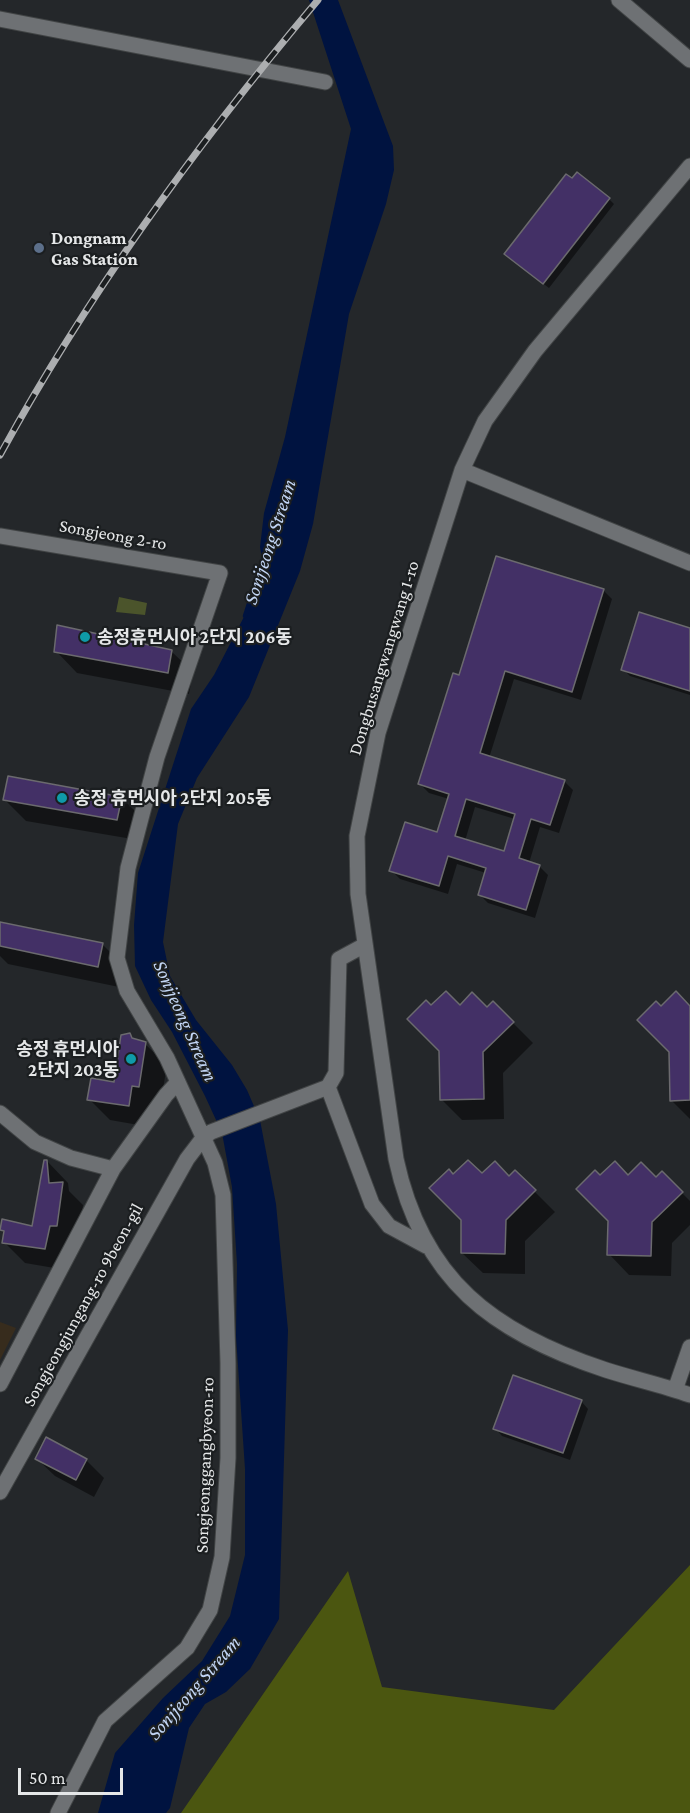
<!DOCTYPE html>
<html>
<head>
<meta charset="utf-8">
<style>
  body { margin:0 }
  #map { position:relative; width:690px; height:1813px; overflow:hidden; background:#24272a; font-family:"Crimson Pro",serif }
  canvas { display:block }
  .scale { position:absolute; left:18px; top:1768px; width:105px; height:27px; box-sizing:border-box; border:3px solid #e5e7e8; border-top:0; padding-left:8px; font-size:18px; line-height:21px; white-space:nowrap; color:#e5e7e8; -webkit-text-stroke:4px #1b1e20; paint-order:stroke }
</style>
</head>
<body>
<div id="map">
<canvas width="690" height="1813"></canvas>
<div class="scale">50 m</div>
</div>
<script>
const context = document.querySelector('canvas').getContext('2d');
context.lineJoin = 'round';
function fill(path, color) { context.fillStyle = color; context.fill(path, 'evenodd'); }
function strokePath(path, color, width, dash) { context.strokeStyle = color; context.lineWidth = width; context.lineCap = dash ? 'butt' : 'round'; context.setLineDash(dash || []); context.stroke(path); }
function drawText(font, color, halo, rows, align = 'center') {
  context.font = font + ' "Crimson Pro","Noto Sans KR",serif'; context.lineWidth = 4.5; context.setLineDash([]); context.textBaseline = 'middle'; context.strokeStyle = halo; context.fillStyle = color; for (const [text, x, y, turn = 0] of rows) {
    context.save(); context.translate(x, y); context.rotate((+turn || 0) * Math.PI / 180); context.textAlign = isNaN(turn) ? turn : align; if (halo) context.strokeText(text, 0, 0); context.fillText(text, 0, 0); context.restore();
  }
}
fill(new Path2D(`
  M0,1322L16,1328L0,1360Z`), '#372c1d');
fill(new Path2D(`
  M119,597L147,603L145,615L116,612Z`), '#4b542b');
fill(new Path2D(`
  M690,1565V1813H181L348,1571L382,1687L554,1710Z`), '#4b5610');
fill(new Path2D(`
  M309,0H338L393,146L394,170L386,204L349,314L313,524L300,571L249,697L197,778L178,824L163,942L170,976L196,1020L232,1065L247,1090L260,1120L276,1204L288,1330L279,1619L250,1669L226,1692L205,1704L189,1728L170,1808L166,1813H98L115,1753L163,1698L202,1661L230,1616L245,1555V1469L236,1336L237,1264L232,1187L222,1133L205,1096L172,1032L151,1000L135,966L134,925L138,873L191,709L214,675L265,576L260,547L264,513L285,437L351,129Z`), '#001340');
fill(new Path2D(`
  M609,199L614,204L549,288L511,259Z
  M603,590L612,599L581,700L514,679L489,758L564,781L573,790L559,833L540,827L529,863L540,867L548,875L535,918L488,903L479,894L486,873L457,864L448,894L400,879L391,870L438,833L449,799L429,793L420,784L460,677ZM475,807L515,819L505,853L465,841Z
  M690,629V695L630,676L623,669Z
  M56,651H171L193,672L189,694L77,673Z
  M122,798L143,819L138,840L26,821L4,799Z
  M0,923L103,945L124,966L119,987L8,964L0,956Z
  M493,1003L533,1043L503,1073L504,1119L462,1120L441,1099V1051L431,1007L487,1009Z
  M690,1006V1119L671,1100V1051L661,1008Z
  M129,1035L136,1041L145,1044L167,1065L160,1107L150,1127L110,1120L89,1099L115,1083Z
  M47,1161L68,1183L69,1191L83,1205L78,1247L66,1270L25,1263L4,1242L5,1234L1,1230L33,1227Z
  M515,1172L555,1212L525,1241V1274L483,1273L462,1253L463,1219L453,1176L509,1178Z
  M662,1173L690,1201V1225L672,1243L671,1276L629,1275L609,1254L610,1221L600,1177L656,1179Z
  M581,1401L588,1409L570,1460L502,1436L495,1428Z
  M36,1458L86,1460L104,1478L94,1497L55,1476Z`), '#0007');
strokePath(new Path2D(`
  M245,616L264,558`), '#001340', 4.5);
const building = new Path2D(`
  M577,172L610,198L543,284L504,254L566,174L572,178Z
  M496,556L604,589L572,692L505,671L480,753L565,780L550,825L531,819L519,858L540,865L526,910L478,895L486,868L448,856L439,886L389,871L405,822L437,832L449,794L418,784L453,673L459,675ZM466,799L515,814L504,851L455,836Z
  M639,612L690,628V691L621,670Z
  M57,625L172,650L168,673L54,652Z
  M8,776L122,797L117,820L3,800Z
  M0,922L103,943L98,967L0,946Z
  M446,991L460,1005L472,992L487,1007L493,1001L514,1022L483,1052L484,1099L440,1100L439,1051L407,1019L426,1000L431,1005Z
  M676,991L690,1006V1100L670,1101L669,1052L637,1020L656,1001L661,1006Z
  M130,1033L132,1038L146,1042L139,1087L132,1086L129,1106L87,1100L91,1078L114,1082L121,1035Z
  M44,1160H47L49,1183L63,1182L57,1226H50L45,1249L2,1243L4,1231L0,1230L2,1219L32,1226Z
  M468,1160L482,1173L495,1161L509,1176L515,1170L536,1190L506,1220L505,1254L461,1253V1220L429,1188L449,1169L453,1174Z
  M615,1161L628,1175L641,1162L656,1177L662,1171L683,1192L652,1222L651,1256L607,1255L608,1221L576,1189L595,1170L600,1175Z
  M513,1375L582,1400L563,1453L493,1429Z
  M46,1437L87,1459L76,1480L35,1459Z`);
fill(building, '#433066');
strokePath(building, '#6b6a6e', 1.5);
const minor = new Path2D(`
  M619,0L690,60
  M0,19L325,82
  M690,166L535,351L485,421L462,470L378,733L357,836L358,894L396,1159C422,1280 493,1333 606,1370C634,1379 662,1385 690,1395
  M462,470L690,563
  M0,536L220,573L157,757L128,868L117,958L127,991L167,1058L215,1163L223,1195L228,1363V1458L222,1557L210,1610L187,1648L105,1721L58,1813
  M328,1087L372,1204L389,1226L426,1246
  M0,1113L35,1142L71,1158L113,1169
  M0,1384L113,1169L166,1095L178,1082
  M675,1390L690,1347
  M0,1492L187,1159L203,1138L211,1132L328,1087L336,1073L339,959L363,946`);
strokePath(minor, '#414445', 17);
strokePath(minor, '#6e7174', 15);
const rail = new Path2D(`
  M0,455C88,294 199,141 318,0`);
strokePath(rail, '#acaeb0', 7);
strokePath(rail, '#1b1e20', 4.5, [14]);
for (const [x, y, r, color] of [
  [39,248,6,"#5c6f8a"],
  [85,637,6,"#0f9aa8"],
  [62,798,6,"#0f9aa8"],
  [131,1059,6,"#0f9aa8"]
]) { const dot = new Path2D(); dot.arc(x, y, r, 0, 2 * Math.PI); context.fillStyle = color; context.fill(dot); strokePath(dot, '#1b1e20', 2); }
drawText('bold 18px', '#e5e7e8', '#1b1e20', [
  ["Dongnam",51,238],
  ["Gas Station",51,259],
  ["송정휴먼시아 2단지 206동",97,637],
  ["송정 휴먼시아 2단지 205동",74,798],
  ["송정 휴먼시아",119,1049,"right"],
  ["2단지 203동",119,1070,"right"]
], 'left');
drawText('18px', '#e5e7e8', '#1b1e20', [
  ["Songjeong 2-ro",113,535,10],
  ["Dongbusangwangwang 1-ro",384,658,-73],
  ["Songjeongjungang-ro 9beon-gil",83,1305,-61],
  ["Songjeonggangbyeon-ro",205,1465,-88]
]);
drawText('italic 20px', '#c2d5f4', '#1b1e20', [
  ["Sonjjeong Stream",270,542,-72],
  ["Sonjjeong Stream",185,1021,66],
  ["Sonjjeong Stream",194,1688,-49]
]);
</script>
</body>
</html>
